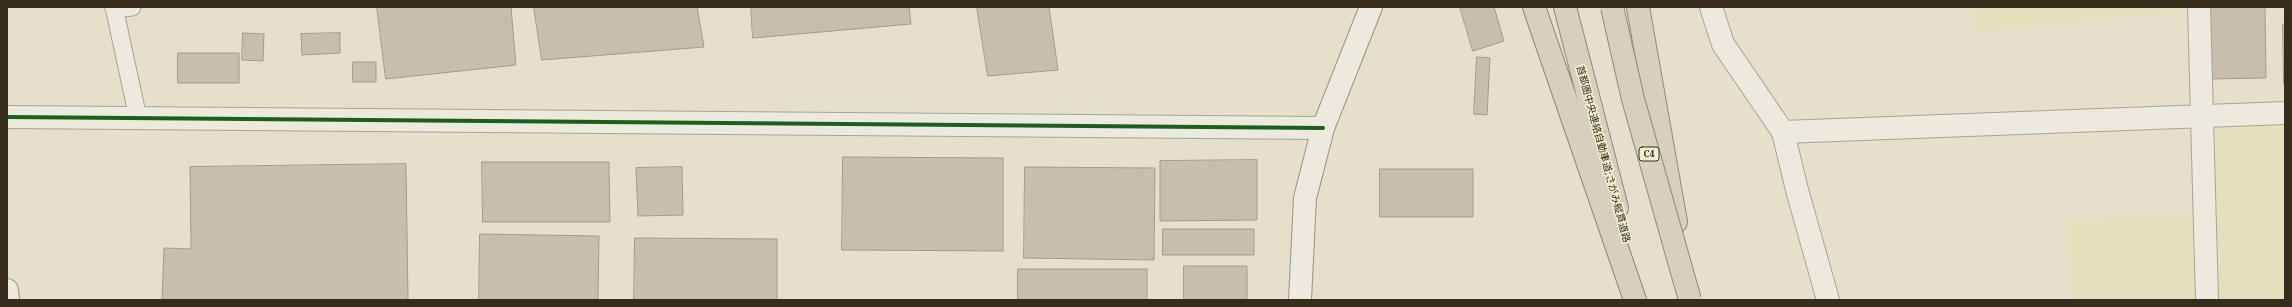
<!DOCTYPE html>
<html>
<head>
<meta charset="utf-8">
<style>
  body { margin:0 }
  #map { position:relative; width:2292px; height:307px; overflow:hidden; background:#e4e0cc; font-family:"Noto Serif",serif }
  canvas { display:block }
  .frame { position:absolute; inset:0; border:8px solid #372d1d; pointer-events:none }
</style>
</head>
<body>
<div id="map">
<canvas width="2292" height="307"></canvas>
<div class="frame"></div>
</div>
<script>
const context = document.querySelector('canvas').getContext('2d');
context.lineJoin = 'round';
function fill(path, color) { context.fillStyle = color; context.fill(path, 'evenodd'); }
function strokePath(path, color, width, dash) { context.strokeStyle = color; context.lineWidth = width; context.lineCap = dash ? 'butt' : 'round'; context.setLineDash(dash || []); context.stroke(path); }
function drawText(font, color, halo, rows, align = 'center') {
  context.font = font + ' "Noto Serif","Noto Sans JP",serif'; context.lineWidth = 3; context.setLineDash([]); context.textBaseline = 'middle'; context.strokeStyle = halo; context.fillStyle = color; for (const [text, x, y, turn = 0] of rows) {
    context.save(); context.translate(x, y); context.rotate((+turn || 0) * Math.PI / 180); context.textAlign = isNaN(turn) ? turn : align; if (halo) context.strokeText(text, 0, 0); context.fillText(text, 0, 0); context.restore();
  }
}
fill(new Path2D(`
  M1972,7H2180V12L1974,33Z
  M2285,115V300H2072L2066,220L2216,211L2217,117Z`), '#e3e1bc');
const building = new Path2D(`
  M377,7H511L516,65L386,79Z
  M534,7H697L704,47L542,60Z
  M751,7H909L911,24L753,38Z
  M977,7H1049L1058,70L988,76Z
  M1460,7H1494L1504,41L1473,51Z
  M2207,7H2265L2266,78L2208,79Z
  M2283,24H2285V84H2284Z
  M243,33L264,34L263,61L242,60Z
  M340,33V53L302,55L301,34Z
  M178,53H239V83H178Z
  M1477,57L1490,58L1487,115L1474,114Z
  M353,62H376V82H353Z
  M843,157L1003,158V251L842,250Z
  M1257,160V220L1160,221V161Z
  M482,162H609L610,222H483Z
  M406,164L408,300H162L164,248L191,249L190,167Z
  M682,167L683,215L638,216L636,168Z
  M1025,167L1155,168L1154,260L1024,258Z
  M1380,169H1473V217H1380Z
  M1163,229H1254V255H1163Z
  M480,234L599,236L598,300H479Z
  M635,238L777,239V300H634Z
  M1184,266H1247V300H1184Z
  M1018,269H1147V300H1018Z`);
fill(building, '#c8bead');
strokePath(building, '#a49b8b', 1);
const lane = new Path2D(`
  M114,7L138,118
  M114,9L132,7`);
const street = new Path2D(`
  M1711,7L1723,44L1783,132L1797,190L1828,300
  M2199,7L2207,300
  M7,117L1323,128
  M1783,132L2285,113`);
const secondary = new Path2D(`
  M7,290L8,300
  M1300,300L1305,198L1323,128L1371,7`);
const highway = new Path2D(`
  M1534,7L1635,300
  M1565,7L1617,208
  M1638,7L1676,222`);
strokePath(lane, '#a9a495', 19);
strokePath(street, '#a9a495', 24);
strokePath(secondary, '#989385', 24);
strokePath(highway, '#8e897c', 24);
strokePath(lane, '#ece9de', 17);
strokePath(street, '#ece9de', 22);
strokePath(secondary, '#ece9de', 22);
strokePath(highway, '#d7d0bd', 22);
const highwayBridge = new Path2D(`
  M1612,7L1633,99L1690,300`);
strokePath(highwayBridge, '#8e897c', 24, []);
strokePath(highwayBridge, '#d7d0bd', 22);
strokePath(new Path2D(`
  M7,117L1323,128`), '#1b5e20', 4);
for (const [x, y, w] of [
  [1649,154,20]
]) { const box = new Path2D(); box.roundRect(x - w / 2, y - 7, w, 14, 3); context.fillStyle = '#f5efd1'; context.fill(box); strokePath(box, '#372d1d', 1); }
drawText('bold 9px', '#372d1d', null, [
  ["C4",1649,154]
]);
drawText('10px', '#372d1d', '#f5efd1', [
  ["首都圏中央連絡自動車道;さがみ縦貫道路",1603,154,75]
]);
</script>
</body>
</html>
